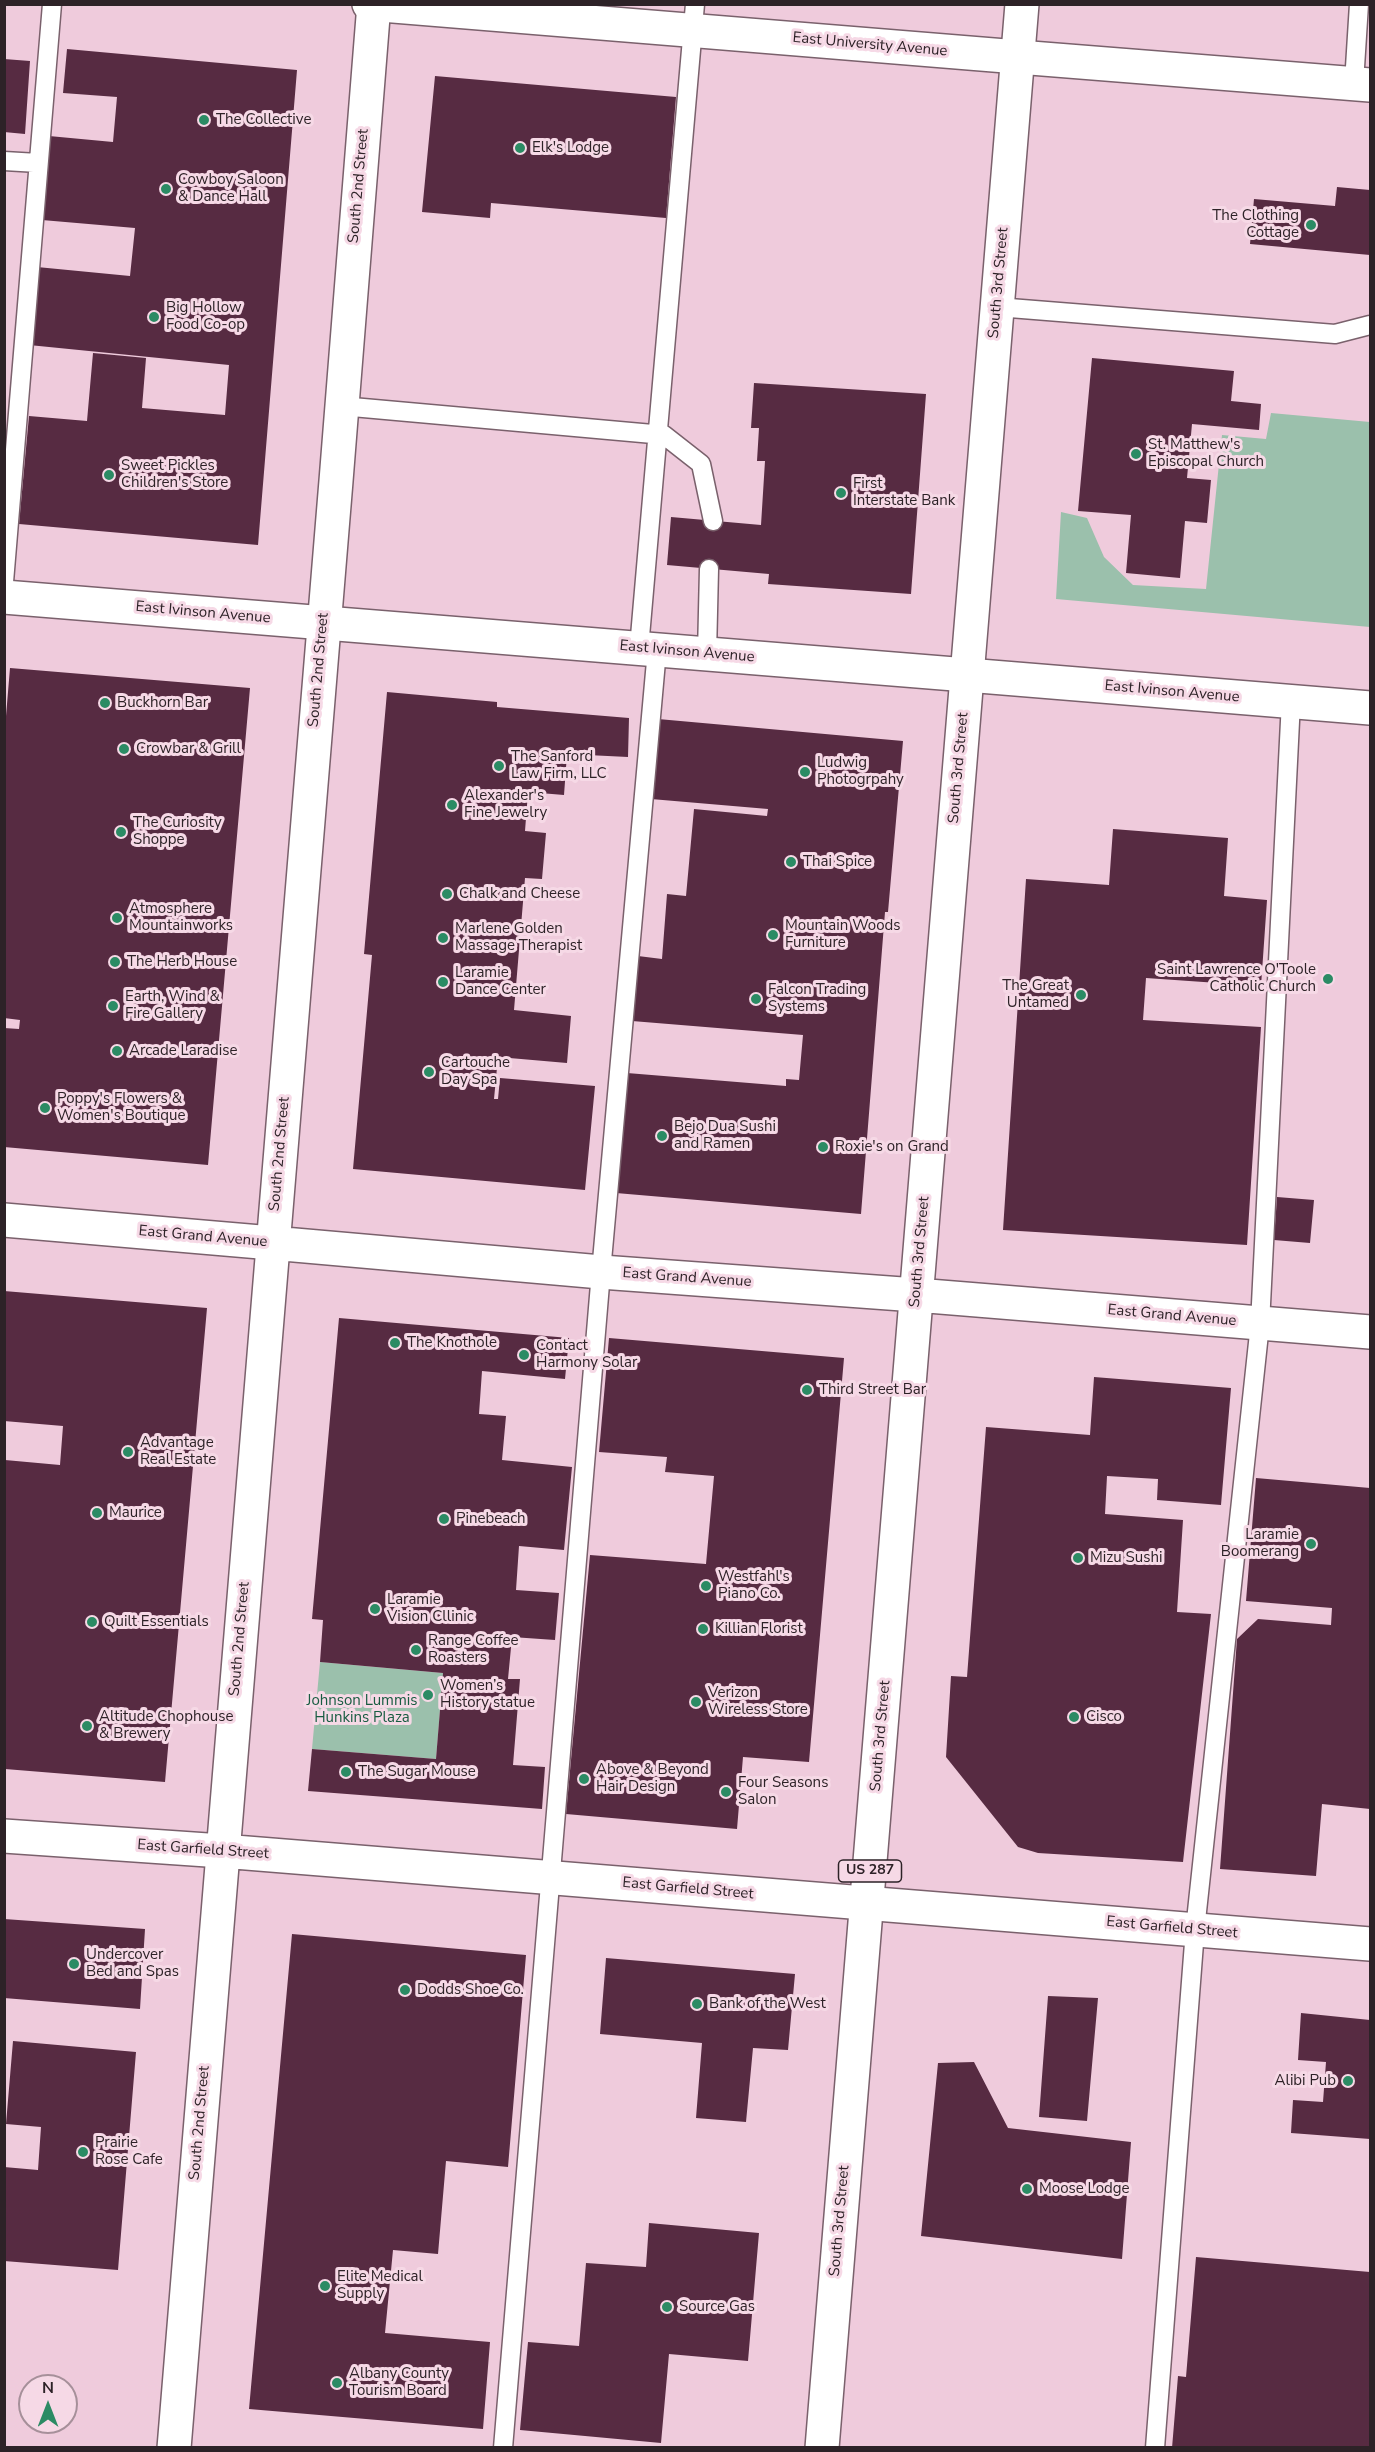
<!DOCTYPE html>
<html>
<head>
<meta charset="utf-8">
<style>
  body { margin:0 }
  #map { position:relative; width:1375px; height:2452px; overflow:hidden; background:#f6d9e6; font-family:"Nunito Sans",sans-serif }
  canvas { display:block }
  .frame { position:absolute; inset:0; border:6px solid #2d2227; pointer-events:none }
  .north { position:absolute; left:18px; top:2374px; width:60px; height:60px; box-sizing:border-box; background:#f6d9e6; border:2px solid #a6909a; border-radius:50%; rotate:0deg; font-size:16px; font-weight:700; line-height:24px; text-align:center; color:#2d2227 }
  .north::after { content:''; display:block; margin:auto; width:21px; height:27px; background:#2b8b64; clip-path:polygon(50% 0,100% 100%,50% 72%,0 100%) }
</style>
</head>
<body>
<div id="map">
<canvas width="1375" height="2452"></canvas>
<div class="frame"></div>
<div class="north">N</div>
</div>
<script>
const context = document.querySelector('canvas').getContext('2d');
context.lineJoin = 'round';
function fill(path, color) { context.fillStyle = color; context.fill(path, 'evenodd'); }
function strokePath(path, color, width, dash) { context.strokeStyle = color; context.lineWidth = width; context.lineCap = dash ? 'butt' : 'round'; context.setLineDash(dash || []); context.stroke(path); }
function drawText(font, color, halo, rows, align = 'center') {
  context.font = font + ' "Nunito Sans",sans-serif'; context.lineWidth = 6; context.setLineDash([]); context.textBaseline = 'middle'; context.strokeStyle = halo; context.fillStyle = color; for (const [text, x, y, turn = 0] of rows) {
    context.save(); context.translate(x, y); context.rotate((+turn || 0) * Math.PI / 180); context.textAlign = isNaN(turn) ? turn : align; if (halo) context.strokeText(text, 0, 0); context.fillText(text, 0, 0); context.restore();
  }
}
fill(new Path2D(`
  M5,5H1370V2447L5,2448ZM30,2386H66V2422H30Z`), '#efcbdc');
fill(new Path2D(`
  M1271,413L1370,422V627L1056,599L1061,512L1087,518L1104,557L1133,585L1206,589L1222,435L1266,439Z
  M320,1662L443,1673L436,1759L312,1749Z`), '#9bc0ac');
fill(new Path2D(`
  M67,49L297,70L258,545L19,524L29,416L87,421L93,353L146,358L142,408L225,415L229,365L29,345L37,267L130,276L135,228L42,220L49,136L113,142L117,97L63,93Z
  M4,59L30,61L25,134L4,132Z
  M435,76L676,97L666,218L491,203L490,218L422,212Z
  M1337,187L1370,190V255L1250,244L1254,199L1335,206Z
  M1092,358L1234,371L1231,401L1261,404L1259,430L1192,424L1187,478L1211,480L1207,523L1185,521L1180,578L1126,573L1131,515L1078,511Z
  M754,383L926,394L911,594L768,584L769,574L667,565L671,517L761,525L765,461H757L759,428H751Z
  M10,668L250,688L208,1165L4,1147V1028L19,1029L20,1020L4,1018V740Z
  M387,692L497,702V707L629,718L628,757L567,754L564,795L528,792L525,831L546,833L542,879L525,878L514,1010L571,1016L567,1063L498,1057L494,1099H498L500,1078L595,1086L585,1190L353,1169L372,955L364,954Z
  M658,719L903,741L888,912H885L861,1214L616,1193L627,1073L786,1086V1079L799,1080L803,1035L632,1021L638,956L662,959L667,894L686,896L694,809L767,816L768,809L651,799Z
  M1113,829L1228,838L1224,896L1267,900L1261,986L1146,978L1143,1020L1261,1027L1247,1245L1003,1230L1026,879L1109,885Z
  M1277,1197L1314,1200L1310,1243L1274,1240Z
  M4,1291L207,1308L165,1782L5,1769V1460L60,1465L63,1426L4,1421Z
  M339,1318L569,1338L565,1379L482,1371L479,1414L506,1416L502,1460L572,1467L564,1550L519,1546L516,1590L559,1593L555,1640L512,1637L508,1679H520L513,1765L545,1767L542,1809L308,1791L312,1749L436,1759L443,1673L320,1662L323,1620L312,1619Z
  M609,1338L844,1358L809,1762L743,1757L737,1829L566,1814L590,1555L706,1564L714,1476L665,1472L667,1457L599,1452Z
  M1094,1377L1231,1388L1221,1505L1157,1500L1158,1479L1107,1476L1105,1514L1183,1520L1177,1612L1211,1614L1183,1862L1038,1853L1018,1847L946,1757L951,1676L967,1677L986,1427L1090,1435Z
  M1256,1478L1370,1488V1809L1322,1804L1316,1876L1220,1869L1237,1639L1258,1619L1331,1625L1332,1608L1246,1601Z
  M4,1919L145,1929L140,2009L4,1998Z
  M292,1934L526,1955L508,2167L446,2161L438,2254L393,2250L385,2333L490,2342L483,2429L249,2409Z
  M606,1958L795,1974L788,2050L753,2048L746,2122L696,2118L702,2043L600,2034Z
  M1048,1996L1098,1998L1087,2121L1039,2117Z
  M1301,2013L1370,2020V2139L1291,2133L1293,2100L1323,2102L1326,2062L1298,2060Z
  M13,2041L136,2052L118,2270L4,2261V2167L38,2170L41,2127L6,2124Z
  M974,2062L1008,2128L1131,2142L1122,2259L921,2236L938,2063Z
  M649,2223L759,2233L748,2361L669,2354L661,2443L520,2430L528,2342L579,2346L586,2263L646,2267Z
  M1196,2257L1370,2272V2448H1172L1178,2376L1186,2377Z`), '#572b42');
const service = new Path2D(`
  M1354,83L1359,4
  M4,161L38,163
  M997,307L1335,334L1370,325
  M341,406L664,435L701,464L713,521
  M4,582L52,4
  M639,648L695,4
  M707,654L709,569
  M503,2448L601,1272L657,650
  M1155,2448L1195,1930L1260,1324L1291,701`);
const minor = new Path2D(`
  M369,4L1018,57
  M4,597L967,675
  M4,1220L272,1243
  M4,1836L222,1851`);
const tertiary = new Path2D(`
  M1018,57L1370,85
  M967,675L1370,708
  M272,1243L601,1272L916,1295
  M222,1851L1370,1944
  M174,2448L336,481L374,4`);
const primary = new Path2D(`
  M916,1295L1370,1332
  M822,2448L1022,4`);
strokePath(service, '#7a616c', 21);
strokePath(minor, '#7a616c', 36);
strokePath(tertiary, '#7a616c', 36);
strokePath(primary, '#7a616c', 36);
strokePath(service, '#fff', 18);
strokePath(minor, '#fff', 33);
strokePath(tertiary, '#fff', 33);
strokePath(primary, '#fff', 33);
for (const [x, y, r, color] of [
  [204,120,6,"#2b8b64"],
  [520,148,6,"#2b8b64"],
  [166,189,6,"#2b8b64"],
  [1311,225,6,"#2b8b64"],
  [154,317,6,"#2b8b64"],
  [1136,454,6,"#2b8b64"],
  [109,475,6,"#2b8b64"],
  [841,493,6,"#2b8b64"],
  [105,703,6,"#2b8b64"],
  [124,749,6,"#2b8b64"],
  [499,766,6,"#2b8b64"],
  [805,772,6,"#2b8b64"],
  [452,805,6,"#2b8b64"],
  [121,832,6,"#2b8b64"],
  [791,862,6,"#2b8b64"],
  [447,894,6,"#2b8b64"],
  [117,918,6,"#2b8b64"],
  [773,935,6,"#2b8b64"],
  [443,938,6,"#2b8b64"],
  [115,962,6,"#2b8b64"],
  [1328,979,6,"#2b8b64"],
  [443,982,6,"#2b8b64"],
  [1081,995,6,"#2b8b64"],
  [756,999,6,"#2b8b64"],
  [113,1006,6,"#2b8b64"],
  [117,1051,6,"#2b8b64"],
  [429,1072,6,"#2b8b64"],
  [45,1108,6,"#2b8b64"],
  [662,1136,6,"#2b8b64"],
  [823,1147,6,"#2b8b64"],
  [395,1343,6,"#2b8b64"],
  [524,1355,6,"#2b8b64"],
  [807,1390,6,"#2b8b64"],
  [128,1452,6,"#2b8b64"],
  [97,1513,6,"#2b8b64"],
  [444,1519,6,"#2b8b64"],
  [1311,1544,6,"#2b8b64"],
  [1078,1558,6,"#2b8b64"],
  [706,1586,6,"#2b8b64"],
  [375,1609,6,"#2b8b64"],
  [92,1622,6,"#2b8b64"],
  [703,1629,6,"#2b8b64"],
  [416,1650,6,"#2b8b64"],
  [428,1695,6,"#2b8b64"],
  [696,1702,6,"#2b8b64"],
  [1074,1717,6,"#2b8b64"],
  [87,1726,6,"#2b8b64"],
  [346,1772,6,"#2b8b64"],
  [584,1779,6,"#2b8b64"],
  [726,1792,6,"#2b8b64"],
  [74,1964,6,"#2b8b64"],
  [405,1990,6,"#2b8b64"],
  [697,2004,6,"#2b8b64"],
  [1348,2081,6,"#2b8b64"],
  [83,2152,6,"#2b8b64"],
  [1027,2189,6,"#2b8b64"],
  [325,2286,6,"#2b8b64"],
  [667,2307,6,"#2b8b64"],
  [337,2383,6,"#2b8b64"]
]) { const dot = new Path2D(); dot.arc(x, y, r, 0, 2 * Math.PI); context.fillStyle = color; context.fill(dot); strokePath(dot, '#f6d9e6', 2); }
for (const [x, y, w] of [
  [870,1871,63]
]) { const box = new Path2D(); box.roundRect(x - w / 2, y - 11, w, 22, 4.5); context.fillStyle = '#f6d9e6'; context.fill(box); strokePath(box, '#2d2227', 1.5); }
drawText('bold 14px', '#2d2227', null, [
  ["US 287",870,1871]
]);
drawText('15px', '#2d2227', '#f6d9e6', [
  ["East University Avenue",870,45,5],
  ["South 2nd Street",359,186,-85],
  ["South 3rd Street",999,283,-85],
  ["East Ivinson Avenue",203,613,5],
  ["East Ivinson Avenue",687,652,5],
  ["South 2nd Street",319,670,-85],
  ["East Ivinson Avenue",1172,692,5],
  ["South 3rd Street",959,768,-85],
  ["South 2nd Street",280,1154,-85],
  ["East Grand Avenue",203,1237,5],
  ["South 3rd Street",920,1252,-85],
  ["East Grand Avenue",687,1278,4],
  ["East Grand Avenue",1172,1316,5],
  ["South 2nd Street",240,1639,-85],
  ["South 3rd Street",881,1736,-85],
  ["East Garfield Street",203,1850,4],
  ["East Garfield Street",688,1889,5],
  ["East Garfield Street",1172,1928,5],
  ["South 2nd Street",200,2123,-85],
  ["South 3rd Street",840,2221,-85]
]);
drawText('15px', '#2d2227', '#f6d9e6', [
  ["The Collective",216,120],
  ["Elk's Lodge",532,148],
  ["Cowboy Saloon",178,180],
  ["& Dance Hall",178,197],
  ["The Clothing",1299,216,"right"],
  ["Cottage",1299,233,"right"],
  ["Big Hollow",166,308],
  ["Food Co-op",166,325],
  ["St. Matthew's",1148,445],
  ["Episcopal Church",1148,462],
  ["Sweet Pickles",121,466],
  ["Children's Store",121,483],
  ["First",853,484],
  ["Interstate Bank",853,501],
  ["Buckhorn Bar",117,703],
  ["Crowbar & Grill",136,749],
  ["The Sanford",511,757],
  ["Law Firm, LLC",511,774],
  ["Ludwig",817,763],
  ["Photogrpahy",817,780],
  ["Alexander's",464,796],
  ["Fine Jewelry",464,813],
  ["The Curiosity",133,823],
  ["Shoppe",133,840],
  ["Thai Spice",803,862],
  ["Chalk and Cheese",459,894],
  ["Atmosphere",129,909],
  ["Mountainworks",129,926],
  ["Mountain Woods",785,926],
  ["Furniture",785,943],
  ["Marlene Golden",455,929],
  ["Massage Therapist",455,946],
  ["The Herb House",127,962],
  ["Saint Lawrence O'Toole",1316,970,"right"],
  ["Catholic Church",1316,987,"right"],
  ["Laramie",455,973],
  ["Dance Center",455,990],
  ["The Great",1069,986,"right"],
  ["Untamed",1069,1003,"right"],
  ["Falcon Trading",768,990],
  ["Systems",768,1007],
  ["Earth, Wind &",125,997],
  ["Fire Gallery",125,1014],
  ["Arcade Laradise",129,1051],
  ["Cartouche",441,1063],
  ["Day Spa",441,1080],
  ["Poppy's Flowers &",57,1099],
  ["Women's Boutique",57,1116],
  ["Bejo Dua Sushi",674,1127],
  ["and Ramen",674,1144],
  ["Roxie's on Grand",835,1147],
  ["The Knothole",407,1343],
  ["Contact",536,1346],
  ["Harmony Solar",536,1363],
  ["Third Street Bar",819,1390],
  ["Advantage",140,1443],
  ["Real Estate",140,1460],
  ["Maurice",109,1513],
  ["Pinebeach",456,1519],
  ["Laramie",1299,1535,"right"],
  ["Boomerang",1299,1552,"right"],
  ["Mizu Sushi",1090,1558],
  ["Westfahl's",718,1577],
  ["Piano Co.",718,1594],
  ["Laramie",387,1600],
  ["Vision Cllinic",387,1617],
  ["Quilt Essentials",104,1622],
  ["Killian Florist",715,1629],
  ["Range Coffee",428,1641],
  ["Roasters",428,1658],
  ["Women’s",440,1686],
  ["History statue",440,1703],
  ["Verizon",708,1693],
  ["Wireless Store",708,1710],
  ["Altitude Chophouse",99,1717],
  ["& Brewery",99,1734],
  ["Cisco",1086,1717],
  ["Above & Beyond",596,1770],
  ["Hair Design",596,1787],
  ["The Sugar Mouse",358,1772],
  ["Four Seasons",738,1783],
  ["Salon",738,1800],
  ["Undercover",86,1955],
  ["Bed and Spas",86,1972],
  ["Dodds Shoe Co.",417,1990],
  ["Bank of the West",709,2004],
  ["Alibi Pub",1336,2081,"right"],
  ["Prairie",95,2143],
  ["Rose Cafe",95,2160],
  ["Moose Lodge",1039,2189],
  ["Elite Medical",337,2277],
  ["Supply",337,2294],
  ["Source Gas",679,2307],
  ["Albany County",349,2374],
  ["Tourism Board",349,2391]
], 'left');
drawText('15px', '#185c41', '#f6d9e6', [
  ["Johnson Lummis",362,1701],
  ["Hunkins Plaza",362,1718]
]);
</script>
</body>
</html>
